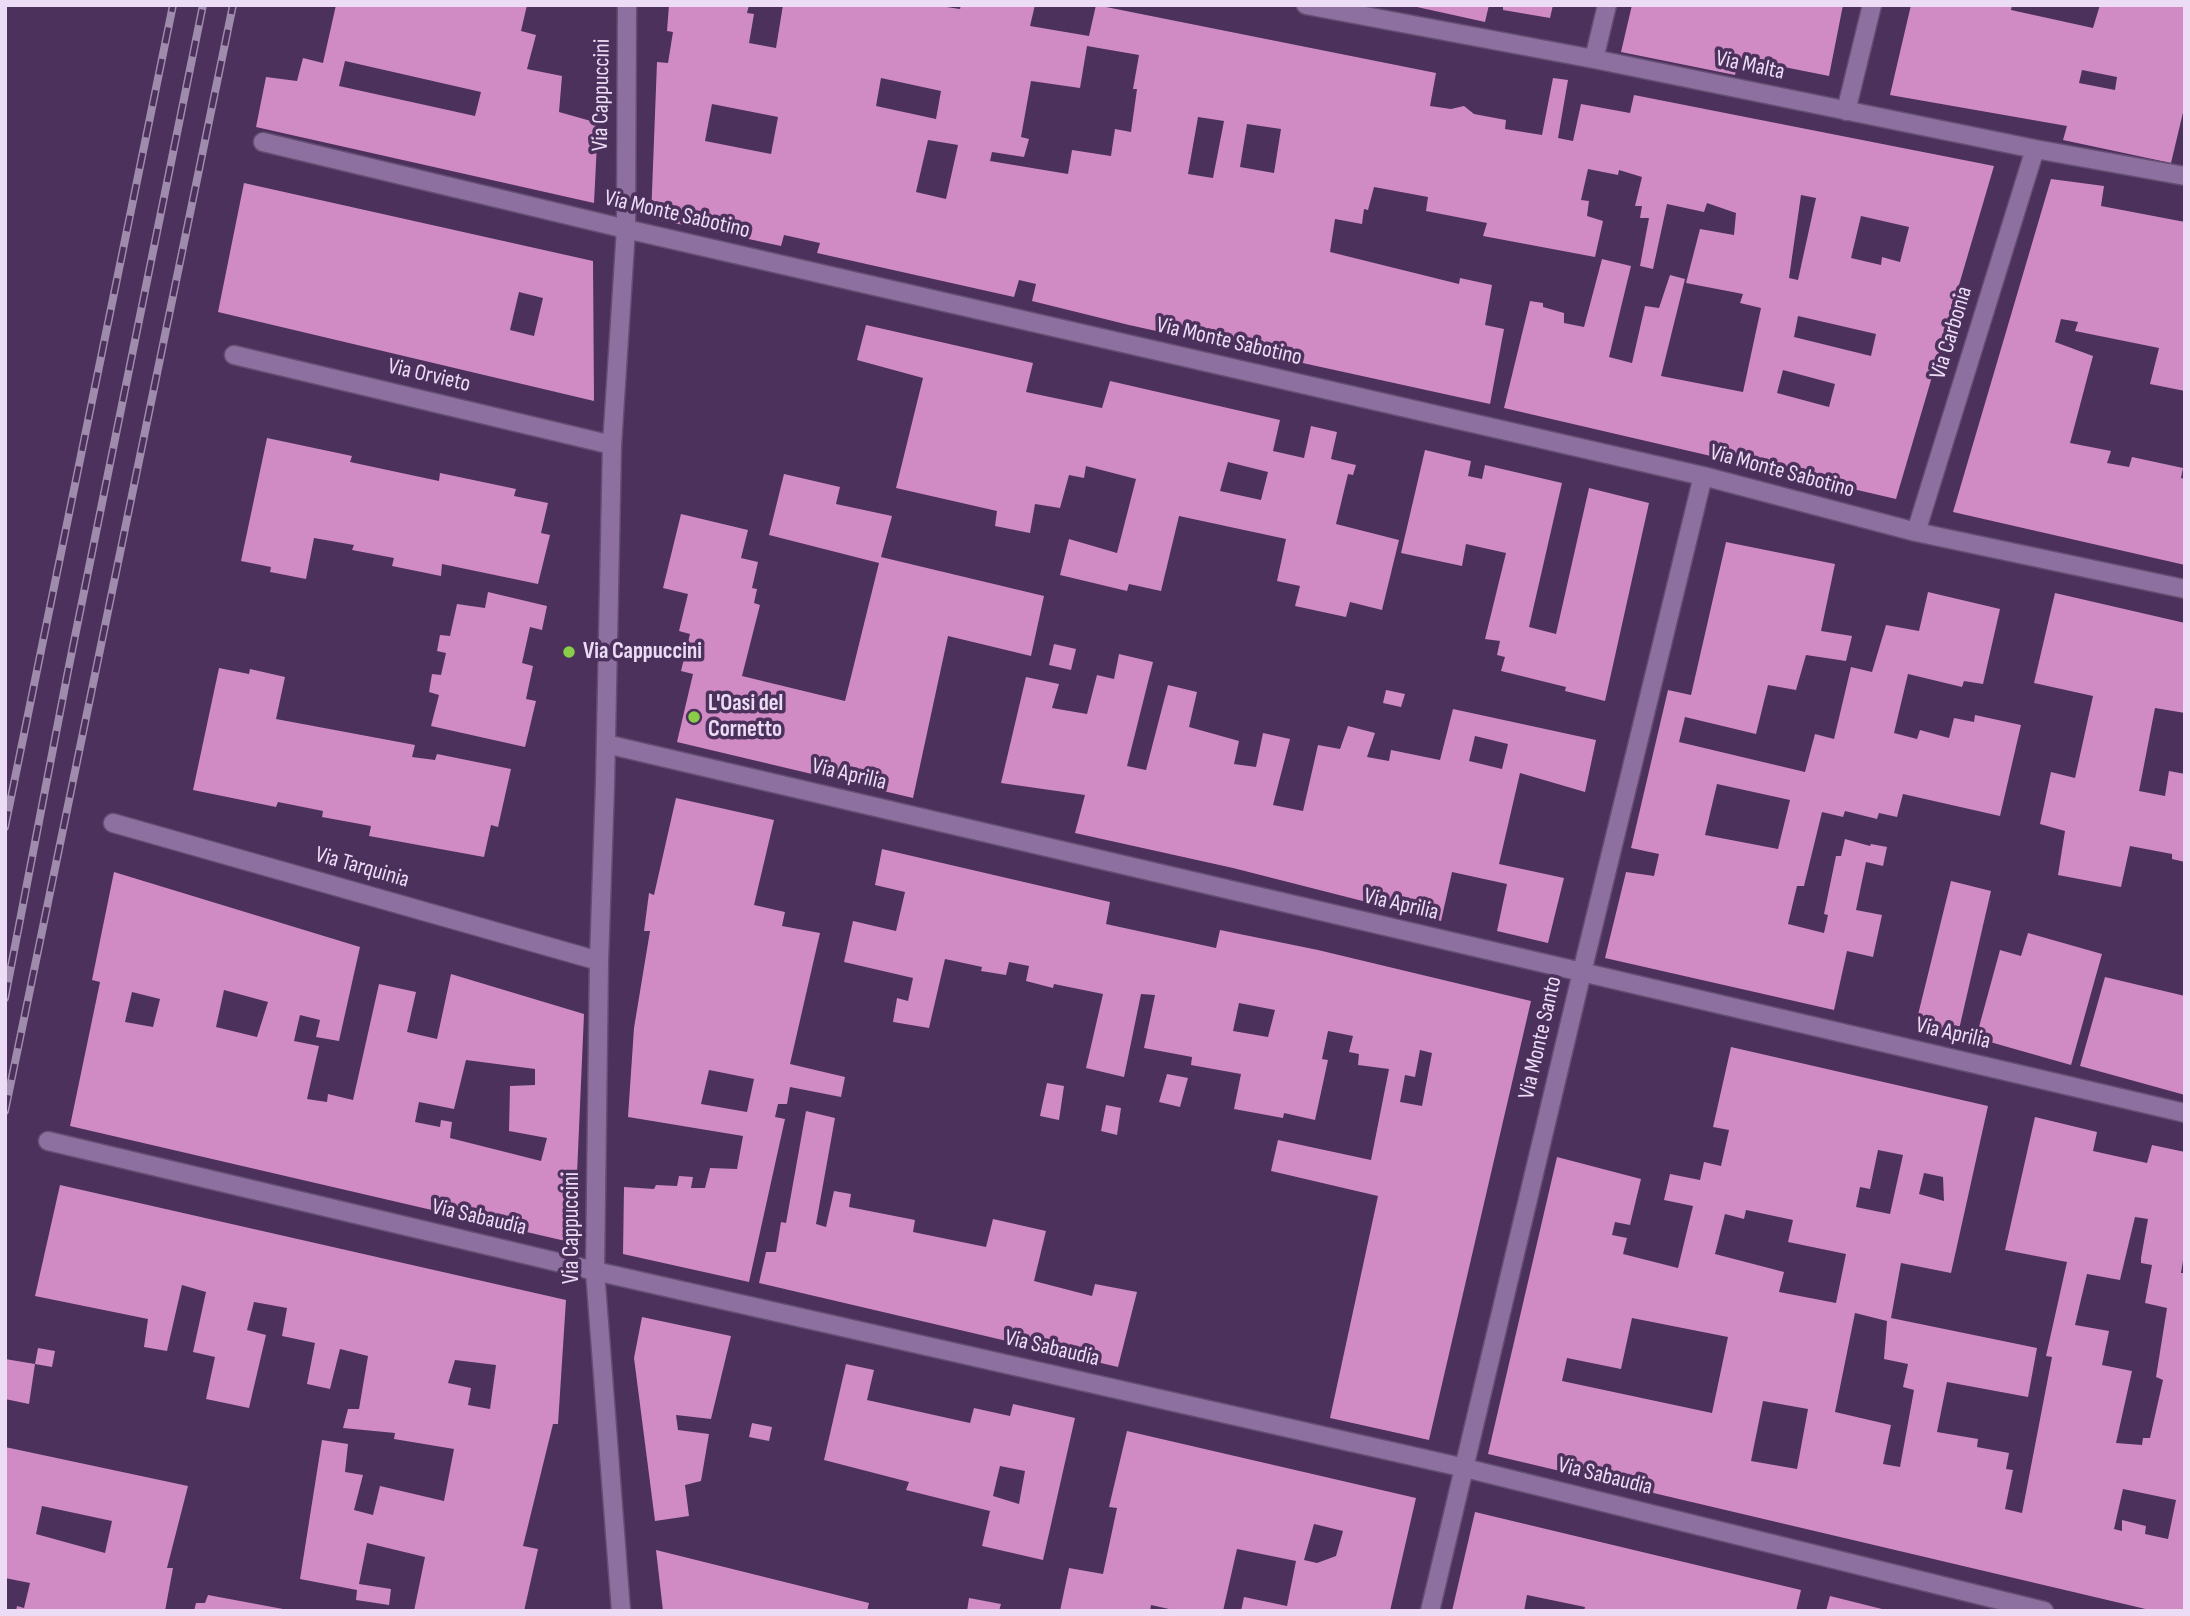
<!DOCTYPE html>
<html>
<head>
<meta charset="utf-8">
<style>
  body { margin:0 }
  #map { position:relative; width:2190px; height:1616px; overflow:hidden; background:#4b315b; font-family:"Sofia Sans Condensed",sans-serif }
  canvas { display:block }
  .frame { position:absolute; inset:0; border:7px solid #ecdcf6; pointer-events:none }
</style>
</head>
<body>
<div id="map">
<canvas width="2190" height="1616"></canvas>
<div class="frame"></div>
</div>
<script>
const context = document.querySelector('canvas').getContext('2d');
context.lineJoin = 'round';
function fill(path, color) { context.fillStyle = color; context.fill(path, 'evenodd'); }
function strokePath(path, color, width, dash) { context.strokeStyle = color; context.lineWidth = width; context.lineCap = dash ? 'butt' : 'round'; context.setLineDash(dash || []); context.stroke(path); }
function drawText(font, color, halo, rows, align = 'center') {
  context.font = font + ' "Sofia Sans Condensed",sans-serif'; context.lineWidth = 7; context.setLineDash([]); context.textBaseline = 'middle'; context.strokeStyle = halo; context.fillStyle = color; for (const [text, x, y, turn = 0] of rows) {
    context.save(); context.translate(x, y); context.rotate((+turn || 0) * Math.PI / 180); context.textAlign = isNaN(turn) ? turn : align; if (halo) context.strokeText(text, 0, 0); context.fillText(text, 0, 0); context.restore();
  }
}
fill(new Path2D(`
  M336,5H527L521,31L536,35L527,69L562,76L559,112L598,123L594,203L256,127L266,77L297,81L303,58L323,63ZM345,61L481,92L475,116L339,86Z
  M669,5H749L747,13L754,14L749,43L776,48L783,5H933L960,9L961,5H1035L1030,26L1089,36L1096,5L1436,73L1430,106L1451,109L1464,106L1474,114L1506,120L1505,129L1542,135L1553,78L1568,80L1558,138L1573,141L1581,104L1630,113L1634,95L1994,166L1896,499L1504,408L1530,301L1543,303V307L1564,313V323L1584,327L1602,259L1631,266L1609,357L1632,363L1645,306L1659,308L1670,275L1685,279L1661,376L1743,392L1761,308L1740,303L1743,294L1686,283L1700,229L1734,235L1736,213L1707,203L1704,212L1667,204L1653,269L1640,266L1649,218H1640L1642,206H1635L1642,177L1619,170L1618,175L1588,169L1581,200L1589,201L1587,216L1603,221L1595,257L1483,236L1487,223L1426,211L1428,197L1374,187L1368,210L1364,209L1362,224L1335,219L1330,252L1459,284L1460,278L1492,285L1485,325L1504,329L1490,404L1129,325L1032,301L1036,284L1019,280L1014,297L817,253L820,243L784,235L781,246L651,218L657,62L668,63L673,32L667,31ZM1087,46L1139,55L1133,89H1137L1131,132L1115,129L1111,156L1072,150L1068,174L990,161L992,152L1024,157L1029,139L1021,137L1031,81L1080,88ZM881,78L941,91L936,119L876,106ZM712,104L778,117L771,154L705,141ZM1198,117L1224,121L1213,178L1188,174ZM1247,124L1281,129L1274,173L1240,167ZM928,140L958,145L946,199L916,192ZM1801,195L1816,198L1798,280L1789,278ZM1861,216L1909,227L1900,262L1882,257L1881,265L1851,258ZM1798,316L1876,334L1871,356L1794,337ZM1783,370L1835,384L1829,407L1777,393Z
  M1408,5H1489L1485,22Z
  M1503,5H1553L1550,18L1503,10Z
  M1632,5H1843L1829,76L1739,58L1735,75L1621,52Z
  M1911,5H2012L2011,10L2093,28L2100,5H2185V104L2171,163L2063,140L2067,126L1890,95ZM2082,70L2117,77L2115,90L2079,83Z
  M2051,179L2104,186L2101,206L2185,222V391L2150,384L2159,348L2075,331L2078,322L2061,319L2055,342L2093,356L2070,443L2111,451L2107,463L2129,467L2132,457L2183,468L2181,478L2185,479V565L1953,512Z
  M244,183L593,261L594,401L218,312ZM519,292L543,298L534,336L510,330Z
  M866,325L1033,363L1026,392L1102,408L1110,381L1280,420L1273,451L1304,458L1311,426L1337,432L1331,459L1356,465L1353,475L1348,474L1336,524L1399,540L1382,610L1350,602L1346,617L1295,606L1300,586L1277,581L1286,539L1179,516L1161,591L1129,584L1127,591L1060,575L1069,539L1117,553L1136,479L1086,466L1084,478L1069,475L1060,508L1035,504L1030,533L995,526L997,511L896,488L923,378L857,360ZM1228,462L1268,472L1261,500L1220,491Z
  M267,438L352,456L350,462L439,481L440,473L516,489L514,496L548,503L541,533L550,535L538,584L442,564L441,576L392,566L394,558L352,550L354,545L314,538L306,579L270,572L271,567L241,561Z
  M1425,450L1471,461L1468,476L1482,479L1485,465L1562,483L1529,627L1556,634L1589,488L1649,503L1605,701L1565,691L1566,687L1501,671L1505,657L1497,655L1500,641L1485,639L1506,553L1466,544L1462,566L1401,553Z
  M784,474L840,487L836,504L892,516L881,557L1044,596L1031,656L948,636L913,798L677,742L693,674L681,671L690,634L679,631L688,594L663,588L681,514L748,530L741,558L758,562L752,588L757,589L754,603L760,605L742,676L845,701L879,563L769,535Z
  M1726,542L1835,564L1821,631L1852,636L1846,661L1806,655L1796,690L1768,685L1756,734L1685,717L1679,742L1805,772L1815,734L1834,739L1851,667L1872,672L1886,625L1919,631L1928,592L2000,609L1983,684L1964,681L1962,687L1908,674L1894,733L1917,739L1920,730L1949,738L1954,718L1974,722L1975,715L2021,725L2000,816L1903,794L1897,817L1879,813L1877,819L1845,811L1843,817L1822,812L1804,886H1797L1788,924L1824,933L1828,915L1824,914L1836,856H1841L1845,839L1870,846L1871,844L1887,847L1883,866L1866,862L1856,910L1882,915L1873,957L1847,951L1834,1010L1605,958L1626,872L1654,876L1659,854L1631,848L1668,690L1691,695ZM1717,784L1790,800L1778,849L1705,835Z
  M488,592L547,606L542,630L530,627L522,663L533,666L526,699L536,701L525,747L431,726L439,695L429,692L432,674L441,675L446,653L437,651L440,635L450,636L457,604L485,608Z
  M2055,593L2185,623V713L2155,708L2139,791L2165,796L2169,771L2185,774V862L2172,859V854L2130,846L2121,887L2058,875L2065,831L2040,824L2051,772L2075,778L2093,696L2034,683Z
  M1054,644L1076,649L1071,670L1049,665Z
  M1119,654L1153,662L1127,766L1146,770L1168,685L1197,692L1189,727L1239,741L1234,764L1256,767L1263,733L1290,739L1273,805L1303,811L1318,745L1340,749L1348,726L1375,733L1367,757L1389,761L1391,750L1440,760L1453,709L1596,740L1585,792L1520,773L1499,864L1564,878L1548,943L1497,931L1507,884L1452,872L1441,921L1233,868L1075,833L1085,795L1001,783L1026,677L1059,684L1052,708L1087,714L1097,675L1114,679ZM1475,736L1508,744L1502,769L1469,761Z
  M219,668L249,674L250,669L285,677L276,719L415,745L412,757L435,760L437,754L511,769L498,827L491,825L484,857L369,836L371,826L322,817L323,811L278,802L276,807L193,790Z
  M1386,690L1405,694L1401,707L1383,703Z
  M676,798L774,820L754,905L785,912L782,926L820,933L790,1064L845,1077L841,1097L790,1087L787,1104H778L775,1117L785,1119L749,1282L623,1254L624,1187L654,1189L656,1185L677,1186L679,1176L693,1177L691,1188H705L710,1168L737,1169L743,1136L628,1117L634,1028L650,931H644L649,893L654,895ZM709,1070L754,1079L747,1112L701,1104Z
  M882,849L1110,902L1106,924L1216,948L1220,930L1318,950L1531,1001L1429,1440L1330,1418L1378,1196L1271,1171L1278,1140L1371,1160L1389,1069L1358,1065L1359,1054L1349,1052L1353,1036L1328,1031L1322,1059L1328,1060L1315,1120L1284,1113L1283,1118L1234,1109L1241,1074L1191,1065L1192,1057L1144,1048L1155,995L1141,994L1124,1077L1086,1068L1103,994L1054,984L1053,988L1026,981L1029,966L1009,962L1006,975L981,971L982,967L945,959L929,1028L893,1022L897,998L908,1001L913,978L844,962L853,921L896,931L905,892L875,885ZM1239,1003L1275,1010L1268,1037L1233,1031ZM1420,1050L1432,1053L1422,1106L1400,1102L1405,1075L1415,1077Z
  M114,872L360,947L339,1041L316,1037L320,1020L300,1015L294,1041L319,1046L307,1099L327,1102L328,1094L353,1100L379,984L416,992L407,1032L437,1039L451,974L584,1014L574,1243L70,1126L100,982L92,980ZM224,990L268,1002L257,1037L216,1027ZM132,992L160,999L153,1027L125,1022ZM466,1060L535,1069V1085L510,1086L509,1131L547,1138L541,1161L450,1138L452,1122L441,1120L440,1127L415,1122L419,1102L454,1109Z
  M1951,881L1991,891L1957,1038L1915,1027Z
  M2028,933L2102,954L2071,1065L1976,1038L2000,950L2021,956Z
  M2105,977L2185,996V1095L2080,1066Z
  M1731,1047L1988,1106L1951,1273L1901,1263L1891,1318L2037,1348L2028,1397L1947,1382L1937,1432L1978,1439L1977,1447L2009,1453L2006,1469L2013,1470L2005,1509L2022,1513L2052,1357L2046,1356L2067,1262L2005,1250L2035,1117L2097,1132L2093,1151L2147,1163L2152,1145L2185,1152V1248L2181,1273H2185V1611H2154L1488,1454L1557,1157L1641,1179L1630,1225L1615,1222L1612,1235L1627,1238L1623,1254L1678,1268L1693,1206L1664,1200L1670,1174L1700,1180L1704,1162L1721,1166L1729,1130L1713,1127ZM1878,1150L1903,1155L1890,1214L1856,1207L1860,1187L1870,1189ZM1924,1173L1943,1177L1944,1201L1919,1194ZM1746,1210L1793,1220L1788,1242L1846,1254L1836,1303L1779,1292L1784,1272L1715,1254L1725,1214L1744,1219ZM2135,1217L2148,1219L2141,1258V1263L2152,1265L2145,1303L2167,1308L2156,1377L2163,1380L2150,1438H2143L2142,1445L2116,1443L2132,1371L2102,1365L2109,1331L2075,1325L2087,1274L2120,1280ZM1855,1313L1887,1321L1884,1359L1908,1364L1903,1387L1914,1390L1900,1467L1883,1464L1891,1425L1835,1412ZM1632,1318L1728,1337L1712,1413L1562,1381L1567,1358L1621,1369ZM1763,1401L1808,1409L1797,1469L1751,1461ZM2123,1489L2176,1500L2168,1539L2145,1534L2146,1526L2122,1520V1531L2114,1529Z
  M1167,1074L1188,1078L1180,1107L1159,1102Z
  M1047,1083L1064,1086L1059,1120L1040,1116Z
  M1106,1105L1121,1108L1117,1135L1101,1131Z
  M806,1111L835,1118L816,1224L826,1227L834,1191L851,1194L849,1207L915,1220L913,1232L986,1247L993,1219L1046,1231L1034,1281L1092,1296L1095,1284L1137,1292L1118,1367L759,1283L766,1252H776L781,1222L786,1223Z
  M60,1185L566,1300L558,1424H553L523,1546L538,1549L524,1611H414L425,1557L367,1543L359,1584L391,1589L389,1605L356,1600L357,1590L300,1579L322,1440L348,1444L345,1472L363,1475L354,1510L373,1515L380,1486L444,1501L454,1449L394,1439L395,1433L343,1428L348,1409H359L368,1356L340,1349L330,1389L307,1384L315,1343L282,1336L287,1308L254,1302L247,1330L266,1335L249,1408L206,1399L215,1357L193,1352L206,1292L182,1285L167,1351L144,1347L148,1319L35,1296ZM455,1360L496,1365L490,1409L468,1405L471,1388L448,1383Z
  M642,1317L731,1336L711,1419L676,1415L678,1430L709,1434L701,1481L685,1485L689,1516L655,1521L634,1358Z
  M38,1348L55,1351L52,1367L35,1364Z
  M5,1359L35,1364L29,1404L5,1399Z
  M846,1364L874,1370L867,1400L970,1423L974,1408L1010,1416L1013,1404L1075,1418L1043,1560L982,1546L990,1511L906,1490L909,1482L824,1460ZM1000,1466L1025,1471L1019,1504L993,1496Z
  M752,1423L772,1427L769,1441L749,1437Z
  M1127,1431L1416,1498L1390,1611H1241L1244,1597L1287,1606L1296,1561L1237,1549L1223,1611H1178L1151,1605L1150,1611H1060L1069,1568L1103,1574L1117,1508L1109,1507ZM1314,1524L1343,1531L1336,1556L1317,1563L1304,1560Z
  M5,1447L188,1486L167,1568H173L165,1611H16L17,1606L24,1608L30,1583L5,1578ZM42,1506L112,1521L105,1553L36,1534Z
  M1475,1512L1801,1590L1796,1611H1584L1585,1607L1527,1595L1524,1611H1452Z
  M656,1550L869,1603L867,1611H663Z
  M208,1595L283,1609L282,1611H194L196,1603H205Z
  M1830,1596L1886,1610L1885,1611H1826Z
  M969,1598L1001,1604L999,1611H967Z`), '#d08bc5');
const minor = new Path2D(`
  M1306,5L1594,59L2035,149L2185,176
  M1594,59L1607,5
  M1846,111L1872,5
  M263,142L626,229L1703,476L1916,532L2185,589
  M234,355L612,445
  M1916,532L2035,149
  M606,744L2185,1113
  M113,823L599,961
  M48,1141L595,1271L1465,1468L2044,1611
  M621,1611L595,1271L599,961L605,785L612,445L626,229L627,5
  M1430,1611L1582,972L1703,476`);
strokePath(minor, '#654e72', 21);
strokePath(minor, '#8d709f', 18);
const rail = new Path2D(`
  M5,827L173,5
  M5,998L68,671L203,5
  M5,1111L233,5`);
strokePath(rail, '#9f8bac', 8);
strokePath(rail, '#4b315b', 5, [16]);
for (const [x, y, r, color] of [
  [569,652,7,"#8ace47"],
  [694,717,7,"#8ace47"]
]) { const dot = new Path2D(); dot.arc(x, y, r, 0, 2 * Math.PI); context.fillStyle = color; context.fill(dot); strokePath(dot, '#4b315b', 2.5); }
drawText('23px', '#ecdcf6', '#4b315b', [
  ["Via Malta",1750,66,12],
  ["Via Cappuccini",602,95,-89],
  ["Via Monte Sabotino",677,215,13],
  ["Via Carbonia",1952,333,-73],
  ["Via Monte Sabotino",1229,342,13],
  ["Via Orvieto",429,376,13],
  ["Via Monte Sabotino",1782,472,15],
  ["Via Aprilia",849,775,13],
  ["Via Tarquinia",362,868,16],
  ["Via Aprilia",1401,905,13],
  ["Via Aprilia",1953,1034,13],
  ["Via Monte Santo",1541,1038,-77],
  ["Via Sabaudia",479,1218,13],
  ["Via Cappuccini",572,1228,-90],
  ["Via Sabaudia",1052,1349,13],
  ["Via Sabaudia",1605,1477,14]
]);
drawText('bold 23px', '#ecdcf6', '#4b315b', [
  ["Via Cappuccini",583,652],
  ["L'Oasi del",708,704],
  ["Cornetto",708,730]
], 'left');
</script>
</body>
</html>
